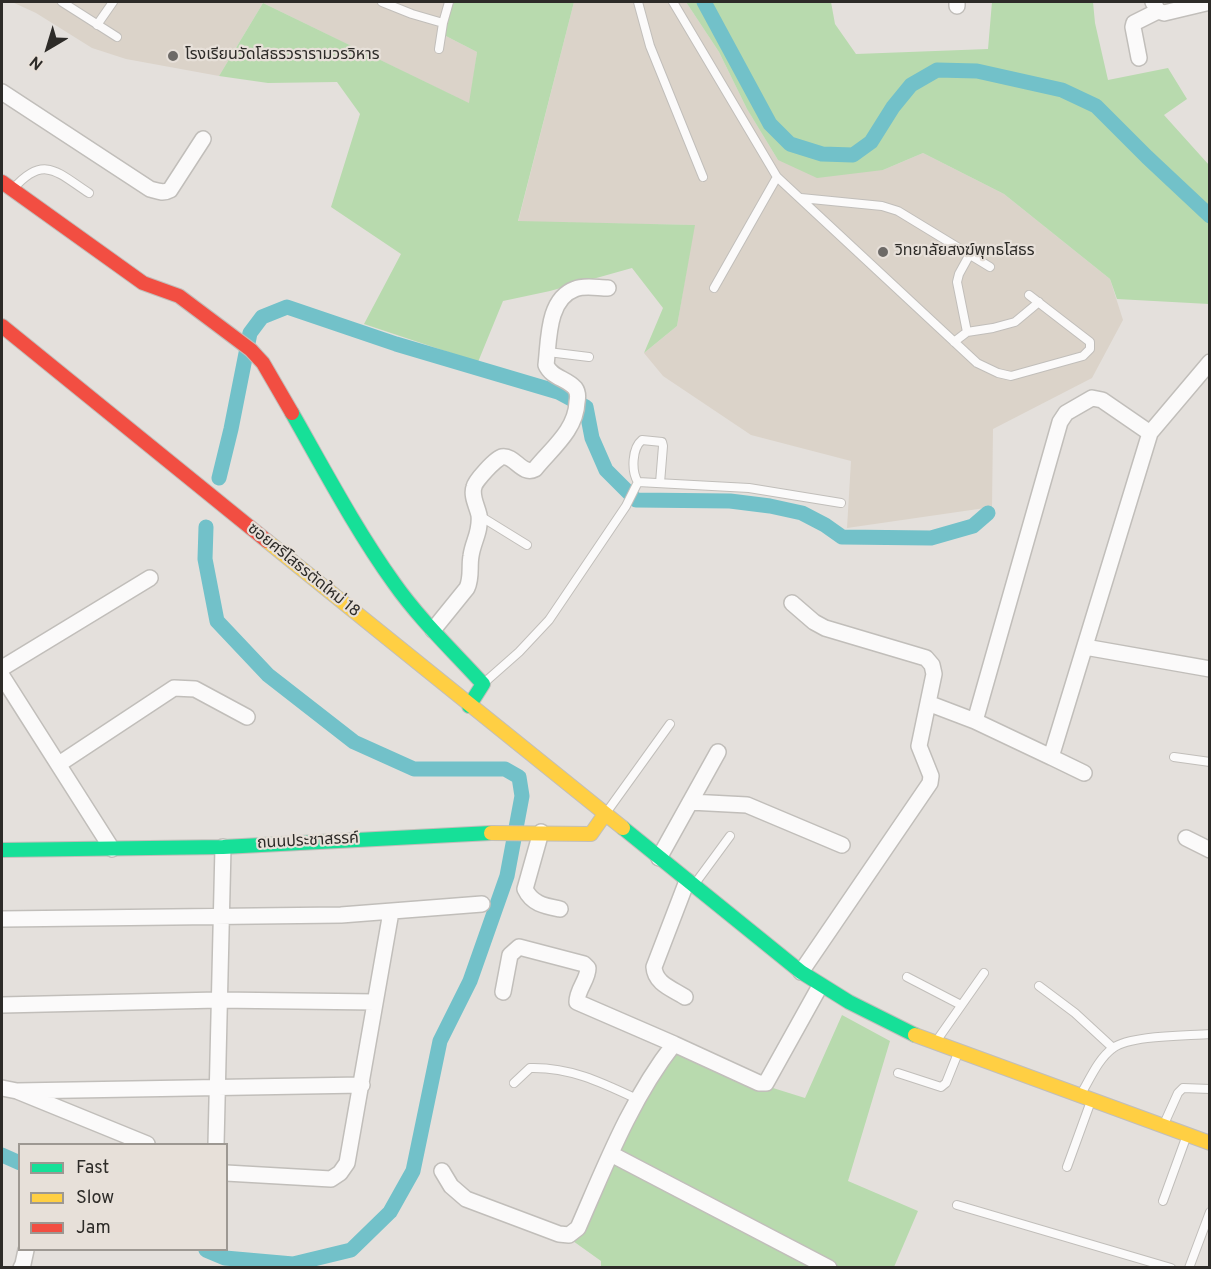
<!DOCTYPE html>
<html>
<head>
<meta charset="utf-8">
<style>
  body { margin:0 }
  #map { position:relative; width:1211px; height:1269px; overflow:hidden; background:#e4e0dc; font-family:Overpass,sans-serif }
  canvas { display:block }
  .frame { position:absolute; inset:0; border:3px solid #2d2b28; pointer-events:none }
  .legend { position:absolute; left:18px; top:1143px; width:210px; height:108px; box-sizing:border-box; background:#e7e0d9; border:2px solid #9d9892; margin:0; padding:8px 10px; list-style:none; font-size:18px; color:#2d2b28 }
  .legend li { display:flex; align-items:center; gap:12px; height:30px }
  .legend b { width:30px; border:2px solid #9d9892 }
  .north { position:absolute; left:18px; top:18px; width:60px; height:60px; -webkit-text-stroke:4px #e7e0d9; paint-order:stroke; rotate:218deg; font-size:16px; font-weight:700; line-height:24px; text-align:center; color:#2d2b28 }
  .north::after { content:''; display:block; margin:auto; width:21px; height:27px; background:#2d2b28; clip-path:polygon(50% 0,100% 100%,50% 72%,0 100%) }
</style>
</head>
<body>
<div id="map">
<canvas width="1211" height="1269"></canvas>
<div class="frame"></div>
<ul class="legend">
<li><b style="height:8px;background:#16e098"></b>Fast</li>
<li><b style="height:8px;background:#ffcf43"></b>Slow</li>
<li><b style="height:8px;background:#f24e42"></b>Jam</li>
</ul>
<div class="north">N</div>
</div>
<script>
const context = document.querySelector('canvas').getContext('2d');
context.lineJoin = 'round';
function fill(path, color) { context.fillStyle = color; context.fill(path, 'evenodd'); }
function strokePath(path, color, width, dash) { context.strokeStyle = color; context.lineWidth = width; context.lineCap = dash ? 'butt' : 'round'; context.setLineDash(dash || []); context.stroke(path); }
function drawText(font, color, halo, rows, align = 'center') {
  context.font = font + ' Overpass,"Noto Sans Thai",sans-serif'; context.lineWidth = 4.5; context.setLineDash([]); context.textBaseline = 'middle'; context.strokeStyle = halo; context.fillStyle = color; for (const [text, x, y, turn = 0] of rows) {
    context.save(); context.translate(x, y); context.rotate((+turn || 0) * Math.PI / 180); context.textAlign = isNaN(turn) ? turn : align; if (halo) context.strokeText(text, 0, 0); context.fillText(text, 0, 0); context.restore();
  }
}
fill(new Path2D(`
  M12,2H454L442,34L477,52L470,104L263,3L219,76L126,59L92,48L36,13Z
  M574,2H686L719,52L747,109L778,160L883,170L923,153L1004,194L1110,279L1123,320L1092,378L993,429L992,507L847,528L851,461L751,435L663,376L644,353L677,326L694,225L518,222Z`), '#dbd3c9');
fill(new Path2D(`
  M454,2H574L518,221L695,225L677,326L644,353L663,308L632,268L550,291L503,301L478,362L364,324L401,254L331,207L360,114L337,82L268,83L219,76L263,3L469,103L477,52L442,34Z
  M686,2H831L835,24L856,54L988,49L992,2H1093L1095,23L1108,80L1168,68L1187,99L1164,115L1209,165V304L1117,299L1110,279L1004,194L923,153L883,170L817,178L778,160L747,109L719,52Z
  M842,1015L890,1041L848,1181L918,1211L894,1267H833L618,1150L637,1107L678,1050L741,1078L805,1098Z
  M613,1162L818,1267H601V1261L573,1241Z`), '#b8daae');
strokePath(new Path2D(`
  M704,2L770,124L790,144L822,154L853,155L871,142L893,107L911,85L937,70L977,71L1062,90L1096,106L1147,157L1210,216
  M219,478L231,429L250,333L262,317L287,307L396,344L558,392L586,407L592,438L606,470L636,500L730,501L770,506L802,513L825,525L842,537L931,538L973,526L988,513
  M2,1155L20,1163
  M206,1250L225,1258L293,1264L351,1250L390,1212L413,1171L440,1041L470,981L507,876L522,796L519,777L505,769H414L354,742L268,675L217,621L205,559L206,527`), '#72c1c9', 15);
const lane = new Path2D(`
  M62,2L117,37
  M382,2L412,14L443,23L449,2
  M638,2L650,46L703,177
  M673,2L777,177L977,363L998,373L1011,376L1083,356L1090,349V342L1029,295
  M97,25L113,2
  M439,49L443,23
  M14,188C44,154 58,173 89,193
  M801,198L882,206L898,211L990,267
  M714,288L777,177
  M967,332L957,282L959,274L970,254
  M954,342L967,332L993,328L1015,322L1039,302
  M548,352L589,357
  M638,482L749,488L841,503
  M480,516L527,545
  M485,682L519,652L549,620L626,506L638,482C631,471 632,448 642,440L662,442L663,446L660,483
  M1174,757L1210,762
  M606,813L670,724
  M694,885L730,836
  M907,977L961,1005
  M1039,986L1075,1013L1113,1048
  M935,1043L984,973
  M898,1073L941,1087L946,1083L958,1053
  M514,1083L530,1068C570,1067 601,1082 637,1099
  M1081,1094C1090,1079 1098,1059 1113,1048C1131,1035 1186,1036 1210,1034
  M1164,1124L1178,1093L1183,1088L1210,1089
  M1067,1167L1091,1101
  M1163,1201L1187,1135
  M957,1205L1171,1268
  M1189,1268L1210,1212`);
const street = new Path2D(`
  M1153,2L1158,11L1164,13L1210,2
  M957,6V2
  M1139,58L1133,27L1134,23L1158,11
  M2,92L150,189C157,191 163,194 170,190L203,139
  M792,603L814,622L825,628L926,658L932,665L934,674L919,746L931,776L930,783L801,972
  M433,630L467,588C472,577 469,567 471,556C473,541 481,532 479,515C477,506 471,496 474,487C475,481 496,458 502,457C515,455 522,476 535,469C552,448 576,430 577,402C578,397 578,392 575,388C566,378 552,378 546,365C549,341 547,299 575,289C584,285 598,288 608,288
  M1085,647L1210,669
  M2,668L150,578
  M2,676L112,849
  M933,705L975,721L1051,757L1150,433L1210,362
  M975,721L1060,422L1066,413L1092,398L1102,400L1150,433
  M1051,757L1084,773
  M59,764L174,688L195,689L247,717
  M690,802L747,805L842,845
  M541,832L525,889C532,904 545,906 560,909
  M1186,838L1210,850
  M659,858L718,752
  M2,919L341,915L482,904
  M503,992L510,955L519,947L584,964L588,968C588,980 577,989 577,1002L674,1044
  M685,997C673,989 655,984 654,967L687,881
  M2,1005L218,1000L375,1002
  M2,1088L17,1091L147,1144
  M17,1091L362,1085
  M216,1144L223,847
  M611,1154L829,1268
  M442,1171L451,1186L466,1199L559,1234L569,1235L578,1228C606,1164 631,1099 674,1044L759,1083H766L820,986
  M226,1173L331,1179L340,1173L347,1163L391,912
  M21,1268L23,1264L26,1250`);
const fast = new Path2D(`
  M292,413C325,471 356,530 394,583C420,620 453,651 483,684L469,706
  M623,828L801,972L849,1002L915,1035
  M2,850L223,847L491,833`);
const slow = new Path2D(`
  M267,541L623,828
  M491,833L591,834L605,814
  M915,1035L1210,1143`);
const jam = new Path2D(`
  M2,182L143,283L179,296L251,350L263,363L292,413
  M2,326L267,541`);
strokePath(lane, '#c1beba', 10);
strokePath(street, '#c1beba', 18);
strokePath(fast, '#c1beba', 16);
strokePath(slow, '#c1beba', 16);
strokePath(jam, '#c1beba', 16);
strokePath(lane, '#fbfafa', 8);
strokePath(street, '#fbfafa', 15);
strokePath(fast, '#16e098', 14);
strokePath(slow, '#ffcf43', 14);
strokePath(jam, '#f24e42', 14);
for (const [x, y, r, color] of [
  [173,56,6,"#6d6a67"],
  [883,252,6,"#6d6a67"]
]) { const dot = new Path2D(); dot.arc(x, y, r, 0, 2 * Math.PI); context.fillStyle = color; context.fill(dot); strokePath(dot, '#e7e0d9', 2); }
drawText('16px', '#2d2b28', '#e7e0d9', [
  ["โรงเรียนวัดโสธรวรารามวรวิหาร",185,56],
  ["วิทยาลัยสงฆ์พุทธโสธร",895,252]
], 'left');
drawText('16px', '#2d2b28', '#e7e0d9', [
  ["ซอยศรีโสธรตัดใหม่ 18",303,571,39],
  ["ถนนประชาสรรค์",308,842,-3]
]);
</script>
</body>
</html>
